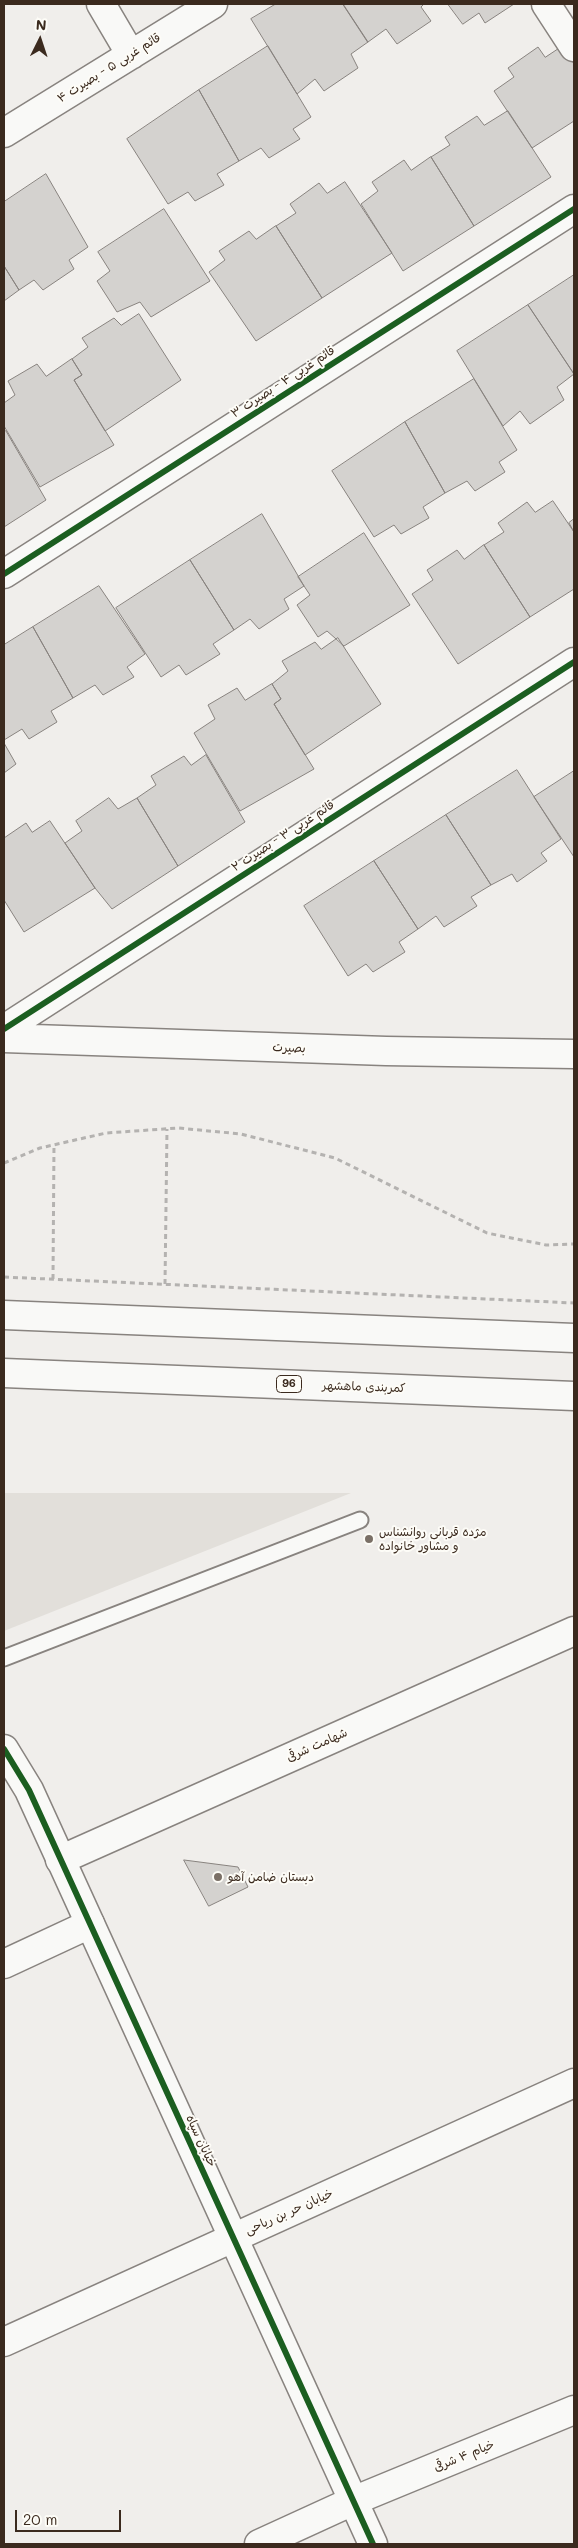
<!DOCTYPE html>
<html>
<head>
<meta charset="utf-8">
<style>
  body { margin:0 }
  #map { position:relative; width:578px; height:2548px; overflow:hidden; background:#f0eeeb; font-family:Mali,sans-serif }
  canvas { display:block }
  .frame { position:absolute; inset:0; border:5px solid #3b2a1e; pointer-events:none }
  .north { position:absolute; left:15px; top:15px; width:50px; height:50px; -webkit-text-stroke:4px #fdfcf7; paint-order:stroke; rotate:4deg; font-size:14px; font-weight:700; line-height:20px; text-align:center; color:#3b2a1e }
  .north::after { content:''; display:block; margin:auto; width:18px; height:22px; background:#3b2a1e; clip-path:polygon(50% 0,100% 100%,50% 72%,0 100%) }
  .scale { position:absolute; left:15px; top:2510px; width:106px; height:22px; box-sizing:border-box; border:2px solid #3b2a1e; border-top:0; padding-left:6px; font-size:15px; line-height:18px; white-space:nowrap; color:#3b2a1e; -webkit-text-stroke:4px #fdfcf7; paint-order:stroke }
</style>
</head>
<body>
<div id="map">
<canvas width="578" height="2548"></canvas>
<div class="frame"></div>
<div class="north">N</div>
<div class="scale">20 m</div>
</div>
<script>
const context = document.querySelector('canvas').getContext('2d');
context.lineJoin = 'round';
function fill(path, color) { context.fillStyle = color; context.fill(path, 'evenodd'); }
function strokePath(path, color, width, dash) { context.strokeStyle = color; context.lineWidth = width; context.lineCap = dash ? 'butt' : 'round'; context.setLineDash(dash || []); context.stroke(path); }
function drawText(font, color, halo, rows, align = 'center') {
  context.font = font + ' Mali,"Playpen Sans Arabic",sans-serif'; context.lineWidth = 4; context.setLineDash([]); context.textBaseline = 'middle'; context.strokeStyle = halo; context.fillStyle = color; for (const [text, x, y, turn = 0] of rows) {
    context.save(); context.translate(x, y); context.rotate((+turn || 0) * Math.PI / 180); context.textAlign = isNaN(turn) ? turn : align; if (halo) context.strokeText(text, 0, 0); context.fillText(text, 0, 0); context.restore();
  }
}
fill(new Path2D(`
  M4,1493H351L4,1631Z`), '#e2dfda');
const building = new Path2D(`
  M276,4H343L368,42L351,54L358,68L324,91L315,79L297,94L251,19Z
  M343,4H424L421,7L431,21L397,44L386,29L368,42Z
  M448,4H514L485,23L479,13L463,24Z
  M268,46L311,117L293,129L300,139L269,158L261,148L239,161L199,90Z
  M563,46L574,64V121L532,148L494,91L514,77L508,68L538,47L545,57Z
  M199,90L239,161L217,174L224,185L195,201L188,192L168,204L127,139Z
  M508,111L551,177L474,226L431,157L450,145L445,137L477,116L484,125Z
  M431,157L474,226L403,271L361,204L378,191L372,182L404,160L411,170Z
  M46,174L88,247L69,260L74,269L43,290L34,280L19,290L4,266V202Z
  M345,182L392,253L322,298L276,226L296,213L290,204L319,183L327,193Z
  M164,209L210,281L151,317L140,302L117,312L97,281L110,271L98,252Z
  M276,226L322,298L256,341L209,272L225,260L219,251L249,231L256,239Z
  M4,266L19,290L4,301Z
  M574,275V374L528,305Z
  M528,305L574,374L557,387L564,400L530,424L520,411L503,426L457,351Z
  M139,314L181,380L105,431L74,380L82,375L72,359L88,347L82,338L114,318L121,325Z
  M72,359L82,375L74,380L114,445L40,487L4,426V403L15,395L8,381L37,364L46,376Z
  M474,379L517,450L499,462L505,472L475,491L467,481L445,493L405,422Z
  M405,422L445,493L423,507L429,518L401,534L394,525L374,537L332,471Z
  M6,431L46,500L4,527V432Z
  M553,501L574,532V589L530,617L484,545L504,532L498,523L527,502L535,512Z
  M262,514L304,586L284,599L289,609L259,629L250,619L234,630L190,560Z
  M574,519V532L569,523Z
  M364,533L410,605L344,646L327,631L318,637L297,605L310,595L298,577Z
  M484,545L530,617L458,664L412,594L433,580L427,570L457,550L464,559Z
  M190,560L234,630L213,644L220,654L186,675L179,665L161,677L116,608Z
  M99,586L145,654L127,667L134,677L103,695L95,685L73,698L33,627Z
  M33,627L73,698L51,711L57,722L29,739L22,729L4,740V645Z
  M338,638L381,704L305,755L274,704L281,699L272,684L288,671L282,661L315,642L321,649Z
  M272,684L281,699L274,704L314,769L240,811L194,733L215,719L208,705L237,688L245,700Z
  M4,743L16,764L4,773Z
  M206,755L245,822L178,866L137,798L156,785L151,776L184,756L191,765Z
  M517,770L561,839L541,853L547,861L517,882L512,874L491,885L446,815Z
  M574,771V857L534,797Z
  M109,798L118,809L137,798L178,866L112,909L95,888L65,843L82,831L76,821Z
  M446,815L491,885L471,897L477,906L444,927L436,916L418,929L374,861Z
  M50,821L95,888L24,932L4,900V838L26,823L32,832Z
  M374,861L418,929L399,942L405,952L373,972L366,964L348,976L304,906Z
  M184,1860L238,1867L248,1887L209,1906Z`);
fill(building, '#d4d2cf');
strokePath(building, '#88837f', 1);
const service = new Path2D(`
  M4,1658L360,1520`);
const minor = new Path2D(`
  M101,4L131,55
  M546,4L574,47
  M4,133L213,4
  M4,574L574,209
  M4,1029L574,662
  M4,1038L386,1051L574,1054
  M60,1860L574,1631
  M4,1964L90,1924
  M4,2342L574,2083
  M259,2544L353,2501L574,2410`);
const tertiary = new Path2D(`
  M4,1749L29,1790L373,2544`);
const primary = new Path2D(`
  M4,1315L574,1338
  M4,1373L574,1396`);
strokePath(service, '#88837f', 19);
strokePath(minor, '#88837f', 31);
strokePath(tertiary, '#88837f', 31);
strokePath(primary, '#88837f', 31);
strokePath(new Path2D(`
  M4,1163L40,1148L106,1133L178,1128L241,1134L335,1158L487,1233L546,1245L574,1244
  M4,1277L574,1303
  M53,1279L54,1144
  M165,1284L167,1129`), '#b4b2b0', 3, [5, 4]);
strokePath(service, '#f9f9f7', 15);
strokePath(minor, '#f9f9f7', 28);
strokePath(tertiary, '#f9f9f7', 28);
strokePath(primary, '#f9f9f7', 28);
strokePath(new Path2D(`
  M4,574L574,209
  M4,1029L574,662
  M4,1749L29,1790L373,2544`), '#1b5e20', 6);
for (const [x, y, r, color] of [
  [369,1539,5,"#7a6f66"],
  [218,1877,5,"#7a6f66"]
]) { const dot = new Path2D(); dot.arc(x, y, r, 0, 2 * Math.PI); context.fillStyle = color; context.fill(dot); strokePath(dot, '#fdfcf7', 2); }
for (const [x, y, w] of [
  [289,1384,25]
]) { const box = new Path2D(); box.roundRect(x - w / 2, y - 8.5, w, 17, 4); context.fillStyle = '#fdfcf7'; context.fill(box); strokePath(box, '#3b2a1e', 1); }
drawText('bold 11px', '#3b2a1e', null, [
  ["96",289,1384]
]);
drawText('12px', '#3b2a1e', '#fdfcf7', [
  ["قائم غربی ۵ - بصیرت ۴",109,68,-32],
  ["قائم غربی ۴ - بصیرت ۳",283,382,-33],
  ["قائم غربی ۳ - بصیرت ۲",283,836,-33],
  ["بصیرت",289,1048,2],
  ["کمربندی ماهشهر",364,1387,2],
  ["شهامت شرقی",317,1745,-24],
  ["خیابان سپاه",201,2141,65],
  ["خیابان حر بن ریاحی",289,2212,-24],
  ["خیام ۴ شرقی",464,2456,-22]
]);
drawText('12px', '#3b2a1e', '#fdfcf7', [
  ["مژده قربانی روانشناس",379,1532],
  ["و مشاور خانواده",379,1546],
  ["دبستان ضامن آهو",228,1877]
], 'left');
</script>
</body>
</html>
